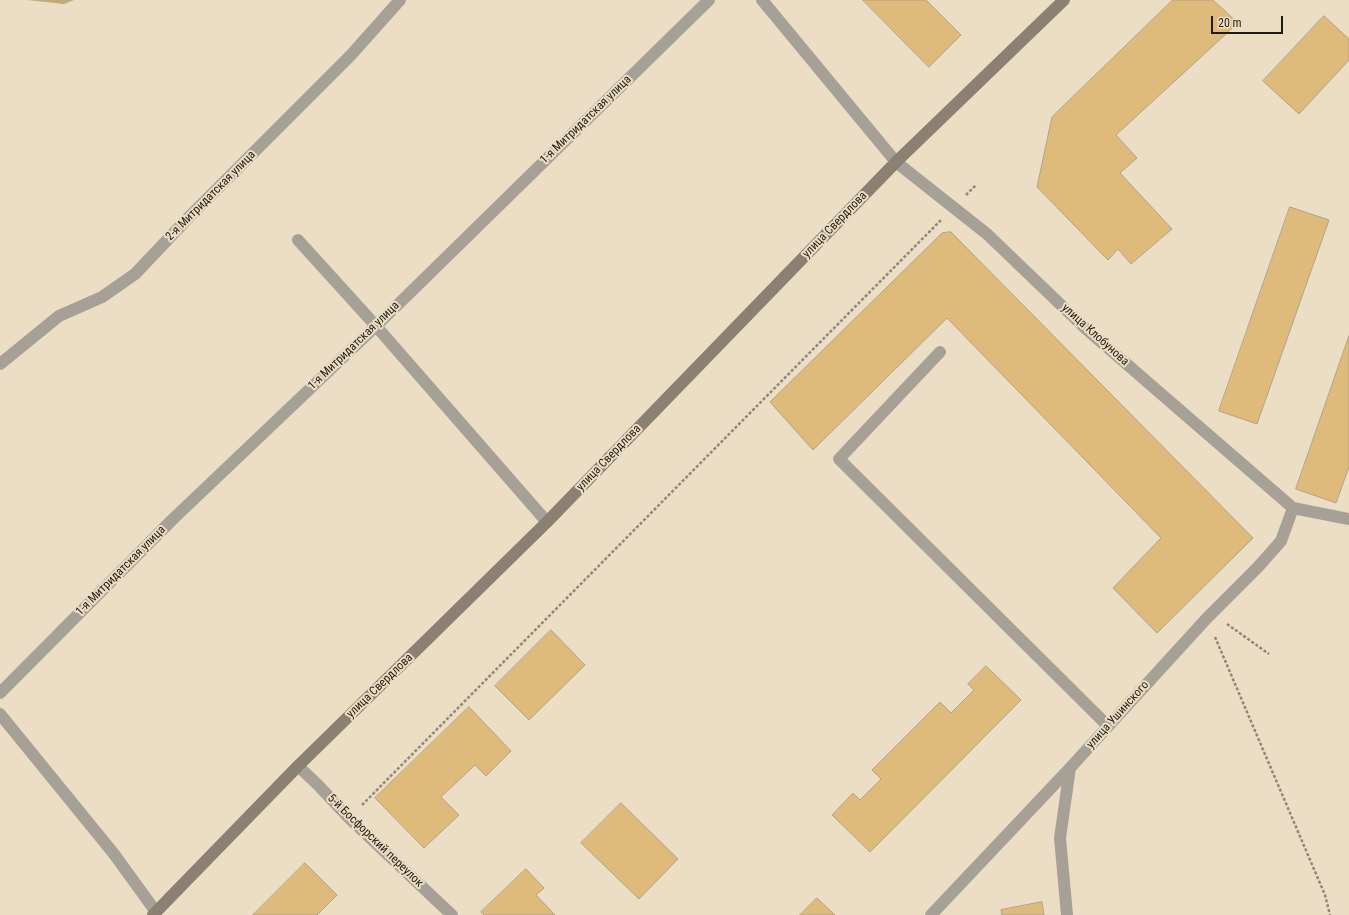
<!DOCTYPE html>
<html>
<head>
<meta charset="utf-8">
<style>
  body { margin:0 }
  #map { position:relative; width:1349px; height:915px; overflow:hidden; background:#ecdec5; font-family:"Roboto Condensed",sans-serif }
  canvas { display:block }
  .scale { position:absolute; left:1211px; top:16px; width:72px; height:18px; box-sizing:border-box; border:2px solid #211c13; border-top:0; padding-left:5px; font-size:12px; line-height:14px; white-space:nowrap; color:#211c13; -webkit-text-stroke:3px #ecdec5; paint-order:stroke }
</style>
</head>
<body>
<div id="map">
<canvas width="1349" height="915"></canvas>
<div class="scale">20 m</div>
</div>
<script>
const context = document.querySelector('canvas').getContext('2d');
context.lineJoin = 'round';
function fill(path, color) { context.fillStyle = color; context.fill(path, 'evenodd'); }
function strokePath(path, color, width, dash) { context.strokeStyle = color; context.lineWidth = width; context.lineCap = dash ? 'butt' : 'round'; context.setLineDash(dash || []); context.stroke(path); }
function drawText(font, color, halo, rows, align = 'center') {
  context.font = font + ' "Roboto Condensed",sans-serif'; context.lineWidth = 4; context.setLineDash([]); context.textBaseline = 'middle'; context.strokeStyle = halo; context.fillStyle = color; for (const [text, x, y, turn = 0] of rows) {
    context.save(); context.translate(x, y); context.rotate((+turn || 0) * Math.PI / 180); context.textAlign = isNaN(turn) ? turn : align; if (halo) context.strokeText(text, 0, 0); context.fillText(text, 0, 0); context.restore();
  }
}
fill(new Path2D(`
  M27,0H74L64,4Z`), '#c2a97e');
const building = new Path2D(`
  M863,0H926L961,35L929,67Z
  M1173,0H1213L1238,23L1116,135L1137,158L1120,173L1172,229L1131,264L1118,249L1108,260L1037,187L1052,117Z
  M1324,16L1349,39V60L1299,114L1263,81Z
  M1290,207L1329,220L1257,424L1219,411Z
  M951,232L1253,538L1157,633L1113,588L1161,538L947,318L813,450L770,402L942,233Z
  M1349,336V467L1336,503L1296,489Z
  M551,630L585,665L529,720L495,686Z
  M986,666L1021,700L870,852L832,815L853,793L860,800L881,779L872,770L940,702L951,713L974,690L968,684Z
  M469,707L511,751L486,776L475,765L441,797L459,815L424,848L375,798Z
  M621,803L678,859L639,899L581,843Z
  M305,863L337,895L317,915H253Z
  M526,869L544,888L536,895L555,915H484L481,912Z
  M817,898L835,915H800Z
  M1042,902L1044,915H1002L1001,910Z`);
fill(building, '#dfbb7b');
strokePath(building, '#afa28a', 1);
strokePath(new Path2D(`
  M966,195L976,185
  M1227,624L1269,654
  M1215,637L1325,895L1330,915
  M362,805L941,220`), '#918776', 2.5, [3, 2]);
strokePath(new Path2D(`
  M762,0L896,162
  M298,240L376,326L547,522
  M940,352L839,459L1108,726
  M0,364L59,316L102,297L135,274L190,216L351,55L400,0
  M0,693L173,519L376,326L709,0
  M0,714L114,854L156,912
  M298,766L318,785L349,818L452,915`), '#a6a096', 12);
strokePath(new Path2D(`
  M896,162L987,234L1085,328L1293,508L1349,519
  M931,915L1070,768L1207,618L1258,567L1281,541L1293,508
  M1067,915L1060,838L1070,768`), '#a6a096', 12);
strokePath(new Path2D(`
  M153,915L298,766L547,522L896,162L1064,0`), '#8a8172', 12);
drawText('12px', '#211c13', '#ecdec5', [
  ["1-я Митридатская улица",586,120,-44],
  ["2-я Митридатская улица",211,196,-45],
  ["улица Свердлова",835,225,-46],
  ["улица Клобунова",1095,335,42],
  ["1-я Митридатская улица",354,346,-44],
  ["улица Свердлова",609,458,-46],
  ["1-я Митридатская улица",121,571,-45],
  ["улица Свердлова",380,686,-44],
  ["улица Ушинского",1118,715,-48],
  ["5-й Босфорский переулок",375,841,44]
]);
</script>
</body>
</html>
